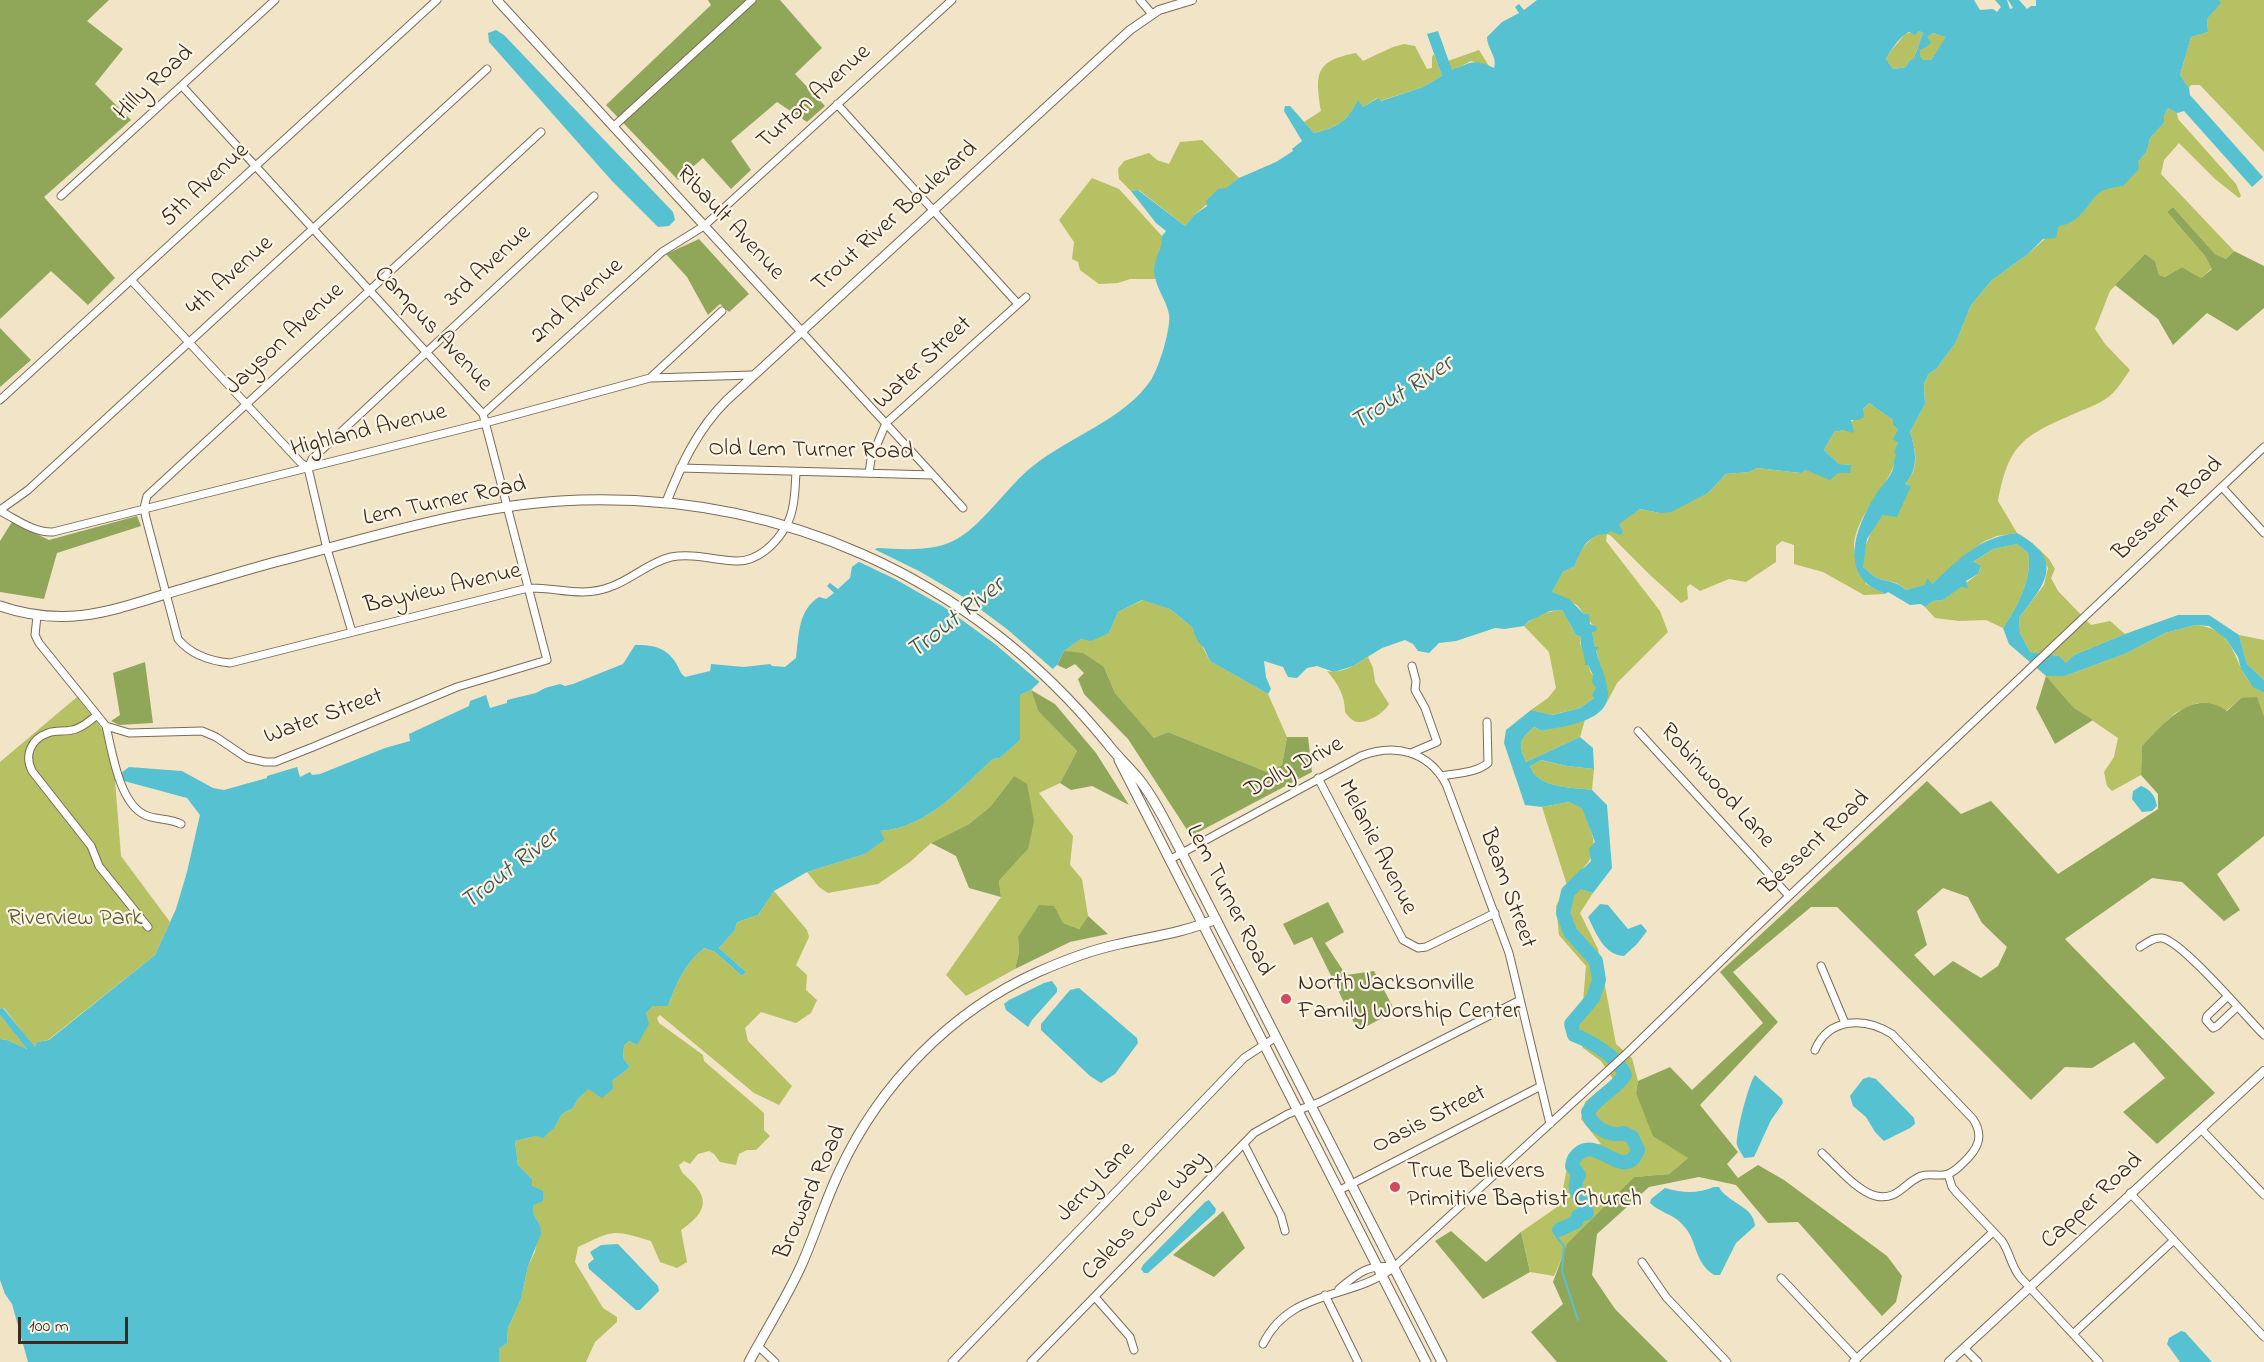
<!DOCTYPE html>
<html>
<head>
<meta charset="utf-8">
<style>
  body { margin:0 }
  #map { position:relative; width:2264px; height:1362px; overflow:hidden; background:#f1e4c7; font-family:"Indie Flower",sans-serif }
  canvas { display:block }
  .scale { position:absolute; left:18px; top:1317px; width:110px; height:27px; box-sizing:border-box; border:3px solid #3b2a1e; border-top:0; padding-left:8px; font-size:18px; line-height:21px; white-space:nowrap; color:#3b2a1e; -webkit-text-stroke:4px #fcf5e5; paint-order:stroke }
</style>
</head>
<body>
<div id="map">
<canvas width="2264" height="1362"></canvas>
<div class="scale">100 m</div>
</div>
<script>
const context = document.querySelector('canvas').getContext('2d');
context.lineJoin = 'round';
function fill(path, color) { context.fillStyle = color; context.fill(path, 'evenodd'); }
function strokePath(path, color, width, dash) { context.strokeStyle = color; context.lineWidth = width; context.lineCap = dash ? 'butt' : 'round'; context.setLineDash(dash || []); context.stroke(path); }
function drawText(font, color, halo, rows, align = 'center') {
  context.font = font + ' "Indie Flower",sans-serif'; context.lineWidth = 4.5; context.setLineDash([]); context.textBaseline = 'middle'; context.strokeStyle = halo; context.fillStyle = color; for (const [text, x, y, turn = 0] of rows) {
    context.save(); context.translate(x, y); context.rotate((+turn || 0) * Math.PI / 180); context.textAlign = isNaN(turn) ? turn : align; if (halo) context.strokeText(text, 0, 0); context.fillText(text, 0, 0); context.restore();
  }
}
fill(new Path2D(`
  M2219,0H2264V152L2200,85H2191L2189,88L2180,75L2191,37L2208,32L2207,19L2220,3Z
  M1919,31L1923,33L1914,58L1909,61L1906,67L1893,69L1886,59C1890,49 1899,44 1904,34Z
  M1933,33L1947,37L1931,60H1922L1919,56L1920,50L1925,46L1926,37Z
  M1404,44L1415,46L1427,69L1432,68V57L1434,54L1442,76L1423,87L1380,101L1377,98L1363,107L1358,101C1347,122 1337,127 1314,133L1304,122L1321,111C1315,73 1315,61 1356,53L1363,61L1393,47Z
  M1479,50L1489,66L1471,61L1452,71L1448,61Z
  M2168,108L2177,113L2178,119L2236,184L2241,196L2239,198L2215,179L2179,143L2164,160L2161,174L2234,251L2226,259L2215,254L2173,207L2167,212L2205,256L2212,268L2201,278L2182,267L2165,277L2159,275L2155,261L2145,254L2110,291L2095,329L2105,344L2130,370C2124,378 2119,387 2113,393C2103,403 2089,407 2076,413C2023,436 2009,443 1998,501L2017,533L1997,536L1985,541L1970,551L1932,584L1906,590C1897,581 1891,582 1879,579C1874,577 1868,571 1863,567C1863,530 1887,511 1910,486L1905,484C1920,468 1916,452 1910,432L1925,404L1924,384L1928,375L1937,368L1956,342L1971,305L1992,280L2028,254L2058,227L2076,219L2090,200L2138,162L2147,151L2150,138L2164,123V116Z
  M1202,140L1239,178L1194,215L1185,226L1139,190L1131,191L1119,179L1118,169L1124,161L1149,153L1157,160L1169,164L1180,142Z
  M1092,178L1119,189L1162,236C1163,251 1154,264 1155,279H1130L1118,283L1099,284L1080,270L1078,262L1072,259L1074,242L1059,220Z
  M1869,403L1893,420V425L1898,430C1898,441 1897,461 1892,470C1881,493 1853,521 1854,549C1855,559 1863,573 1866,584L1885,594L1864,595L1823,572L1794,564V545L1782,541L1776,546V562L1746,582L1729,579L1700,591L1690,584L1687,587L1688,599L1681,603L1650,575L1610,535L1607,534L1606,541L1660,611L1668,632L1617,683L1607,702L1608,691L1596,650L1598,647H1595L1592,632L1594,627L1577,605L1552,592L1563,572L1575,566L1579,552L1591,539L1640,509L1660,513L1708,493L1726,474L1749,472L1757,468L1800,473L1806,470L1838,473L1851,465L1839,464L1824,450L1834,432L1844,430Z
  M2017,544L2028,553C2033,577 2017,608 2003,628L1986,620L1959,621L1935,618L1925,607L1933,601L1943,600L1978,574L1981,567L1972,563L1993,549Z
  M2038,548L2049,559L2055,569L2051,578L2058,591L2091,625L2110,621L2125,634L2074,655L2066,664L2059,656L2030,652L2020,633L2019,618L2044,585L2048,568Z
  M1143,600L1170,609L1192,627L1210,661L1268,694L1287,737L1282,765L1267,772L1168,732L1154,738L1115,693L1104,667L1064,651L1081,639L1109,633L1118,612Z
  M1562,610L1576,635L1581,637L1580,643L1591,673L1593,675L1596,688L1594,698L1580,708L1551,715L1531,710L1548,698L1556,688L1549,652L1524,626C1534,616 1548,611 1562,610Z
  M2195,625C2244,629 2229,676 2264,693V717L2241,698L2226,711L2197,703L2175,713L2142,746L2141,775L2112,791L2107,786L2104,772L2114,757L2118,738L2074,708L2046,676H2065L2127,653L2165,633Z
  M2239,635L2264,640V680L2247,664Z
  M1368,657L1373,668L1375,682L1389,704C1384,713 1368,723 1357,722C1352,721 1348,716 1345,712C1345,695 1338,684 1327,671C1342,674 1355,665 1368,657Z
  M1031,690L1038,711L1077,751L1060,783L1039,793L1073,836L1070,865L1082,879L1088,916L1079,929L1063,923L1018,937L1019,952L1015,969L966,996L946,975L1001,897L999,881L1028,849L1014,776L990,807L969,824L931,843L910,862L878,884L828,893L819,887L807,872L865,854L880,831C927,828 960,789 993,759L1000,758L1020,740V695Z
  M77,697L112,742L121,856L170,922L155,955L48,1040L37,1042L35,1048L4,1008L0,1009V762Z
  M1585,720L1580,737L1526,762C1518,743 1519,740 1534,727L1542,731Z
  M1540,760L1567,766L1594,769L1592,790C1573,787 1537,789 1530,766Z
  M1569,802L1582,807C1599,852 1601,850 1568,885L1593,893L1580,913L1598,949L1616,1044L1632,1058L1638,1081L1636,1093L1688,1158L1669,1174L1634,1177L1568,1244L1554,1276L1530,1272L1521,1232L1560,1205L1568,1162L1580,1146L1601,1144L1581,1119L1585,1102L1613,1079L1601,1061L1583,1048L1581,1043L1567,1032V1021L1583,1002L1586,966L1559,935L1556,906L1567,885L1542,807Z
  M774,891L807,930L809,937L796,965L807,975L806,990L817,1000L811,1013L796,1023L761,1012L745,1028L748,1041L792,1086L779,1105L754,1093L660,1015L657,1018L659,1023L703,1055L704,1061L764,1113V1130L770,1136L756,1150H747L739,1154L736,1165L720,1162L714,1154L709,1151L698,1154L690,1164L684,1161L679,1165C682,1174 684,1174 690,1180C713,1202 702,1215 681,1230L687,1262L677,1268L660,1262L651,1241C612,1229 614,1230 578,1247L575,1262L603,1308L617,1317V1322L595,1342L586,1362H499V1349L507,1343L508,1328L521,1299L528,1266L535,1252L540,1225L533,1213L532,1179L518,1165L515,1141L536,1136L555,1127L562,1114L573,1108L578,1099L588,1088L612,1081L630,1067L623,1058L624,1046L629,1041L637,1045L646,1013L653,1006H668C676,984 685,963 704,948L715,952L742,976L746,972L719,948L735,930L737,922L758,915Z
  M0,1015L27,1049L7,1040L0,1039Z`), '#b5c163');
fill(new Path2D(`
  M0,0H109L87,21L123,49L95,84L131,120L44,197L115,278L88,305L51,271L0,319Z
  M708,0H780L822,48L795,74L825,106L807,122L777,102L731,141L751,170L731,189L703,158L678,180L606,105L711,5Z
  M2173,207L2215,254L2226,259L2234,251L2264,266V308L2237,331L2207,313L2173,345L2158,319L2115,285L2145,254L2155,261L2159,275L2165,277L2182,267L2201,278L2212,269L2205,256L2167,212Z
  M699,239L749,294L729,312L720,304L708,315L687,277L666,254Z
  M0,328L31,360L0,387Z
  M137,516L141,526L57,553L44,599L0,592V541L12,522L49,540Z
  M1064,651L1083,653L1104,667L1115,693L1154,738L1168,732L1267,772L1282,765L1287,737H1308L1312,772L1191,836L1128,739L1084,694L1078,679L1084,673L1075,664L1066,669L1057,665Z
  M145,662L153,723L119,725L111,721L120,715L113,673Z
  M2046,676L2074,708L2093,720L2055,744L2036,708Z
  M1031,690L1055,704L1096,753L1129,805L1092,786L1071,790L1060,783L1077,751L1038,711Z
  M2257,697L2264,717V836L2217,874L2240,910L2224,921L2182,882L2152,878L2065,939L2215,1093L2157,1144L2123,1112L2165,1078L2134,1042L2092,1068L2065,1067L2031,1100L1837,907H1811L1733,972L1778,1022L1700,1105L1738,1152L1727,1164L1738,1178L1758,1165L1784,1180L1887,1256L1902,1276L1896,1302L1882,1316L1798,1222L1768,1223L1736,1185L1699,1177L1649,1187L1597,1234L1592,1275L1615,1309L1668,1362H1557L1531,1332L1563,1304L1553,1282L1567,1244L1634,1177L1669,1174L1688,1158L1653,1136L1636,1093L1638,1081L1670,1067L1692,1090L1763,1023L1720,972L1927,781L1961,814L1991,801L2058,874L2158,809V794L2141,775L2142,746C2165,723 2192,687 2227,711L2241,698ZM1943,888L1968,897L1982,923L2007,947L1998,966L1981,978L1953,961L1934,976L1914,955L1927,945L1917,911Z
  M1014,776L1027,784L1034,821L1028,849L999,881L1001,897L969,888L956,856L931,843L969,824L990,807Z
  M1328,902L1344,932L1325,943L1346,975L1374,971L1395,1011L1358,1031L1312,937L1294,945L1283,924Z
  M1039,905L1054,906L1063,923L1079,929L1088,916L1108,934L1070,942L1015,969L1019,952L1018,937Z
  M1223,1211L1245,1248L1214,1277L1173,1255Z
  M1451,1231L1486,1262L1521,1232L1530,1272L1483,1299L1435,1241Z`), '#90a759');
fill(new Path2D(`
  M1537,0H1974L1980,10L1993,9L1997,12L2001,7L1995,0H2007L2010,9L2013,8L2008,0H2019L2027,9L2031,6H2036V0H2219L2221,3L2207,19L2208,32L2191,37L2180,75L2189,88L2190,95L2263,177L2252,187L2184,111L2177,113L2168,108L2164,116V123L2150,138L2147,151L2138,162L2139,169L2123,186C2090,189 2096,202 2076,219C2072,222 2064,225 2058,227L2056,238L2043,239L2028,254L1992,280L1971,305L1956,342L1937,368L1928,375L1924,384L1925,404L1910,432C1916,451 1919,469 1905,484L1911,486L1897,517L1883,515L1867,539L1863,567C1868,571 1874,577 1879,579C1891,582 1897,582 1906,590L1925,585L1927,578L1932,584C1961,558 1977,538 2017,533C2067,561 2044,585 2019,618L2020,633L2030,652L2059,656L2066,663L2074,655L2125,634L2178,615H2209L2239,635L2247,664L2264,680V693L2253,687L2241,669L2238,657L2226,639L2209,626L2195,625L2165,633L2127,653L2065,676H2046L2009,644L2003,628C2017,608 2033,577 2028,553L2017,544L1993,549L1973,562L1981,566L1978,574L1966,581L1968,588L1961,587L1943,600L1933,601L1925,607L1921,604L1910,605L1888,592L1885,594C1879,591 1870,587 1865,582C1843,558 1860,520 1875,496C1880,487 1890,478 1893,469C1895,463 1893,461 1896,455L1894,452L1898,443L1893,439L1898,430L1893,425V420L1869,403L1863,409L1864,417L1859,420H1851L1854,433L1844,430L1834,432L1824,450L1839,464L1851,465L1850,473H1838L1830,480L1806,470L1801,473L1757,468L1749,472L1726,474L1708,493L1671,512L1660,513L1640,509L1619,524L1623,532L1620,535L1611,531L1607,534C1589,533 1579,551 1575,566L1563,572L1552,592L1569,599L1584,614H1589L1590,624L1597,627L1596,631L1592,632L1595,647H1599L1596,651C1600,664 1606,678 1608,691C1611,722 1563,726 1542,731L1534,727C1519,740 1518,743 1526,762L1580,737L1593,748L1594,769L1567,766L1541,760L1530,766C1537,789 1573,787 1592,790L1607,805L1612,868L1593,893L1567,885L1591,861L1589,849L1595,842L1582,808L1569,802L1542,807L1525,805L1504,743L1506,730L1531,710L1552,715L1580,708L1594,698L1592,695L1596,688L1592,682L1593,675L1588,665H1585C1586,656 1579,647 1581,637L1576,635L1562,610L1550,611L1529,621L1524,626L1504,629L1495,628L1456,641L1439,643L1429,653L1418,651L1413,644L1405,640L1382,648L1353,666L1334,672L1317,666L1307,668L1297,678L1288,677L1283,667L1264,661L1266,677L1271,689L1268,694L1210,661L1204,648L1197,640L1192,627L1170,609L1142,600L1118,612L1109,633L1091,641L1081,639L1064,651L1057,665L1031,690L1020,695V740L1000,758L993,759C960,789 927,828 880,831L885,839L865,854L807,872L774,891L758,915L737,922L735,930L719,948L746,972L742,976L715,952L704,948C685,963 676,984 668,1006H653L646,1013L649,1024L637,1045L629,1041L624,1046L623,1058L630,1067L612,1081L613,1089L602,1098L588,1089L578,1099L573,1108L562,1114L555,1127L543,1138L536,1136L515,1141L518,1165L532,1179V1186L543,1191V1201L533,1205V1213L540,1225L541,1234L528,1266L521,1299L508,1328L507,1343L499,1349V1362H28L12,1304L5,1294L0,1280V1039L7,1040L27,1049L0,1015V1009L3,1008L35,1047L37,1042L49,1040L155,955L176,909L187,872L200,815L187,798L124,781L121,773L129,767L182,771L213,788L224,790L267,778V776L297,767L300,777L310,772L312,775L320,774L385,748L410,741L409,734L469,706L470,701L486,695L490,708L507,703V700L536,693L545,688L560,684L565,686L573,684L623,664L635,645C653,645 667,647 677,665C680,670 680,673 685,677L710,671L711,664L744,667L770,664L772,666L785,667L796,658C799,635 798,610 819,597L826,599L834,593L827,586L830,583L838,589L850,578L852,567L877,548C901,549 931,552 953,541C981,528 1008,485 1033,466C1069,437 1125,419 1151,380C1159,367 1171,330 1169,314C1166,299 1155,287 1154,271C1154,259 1163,248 1162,236L1166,231L1156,223L1131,191L1138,190L1185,226L1194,215L1207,206L1206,201L1218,189L1226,188L1239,178L1276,162L1293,151L1292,149L1302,141L1284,111L1285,106H1290L1314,133C1338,127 1347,122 1358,100L1363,107L1378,98L1381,101L1423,87L1442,76L1427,34L1438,31L1452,70C1471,63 1473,58 1494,68C1498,58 1487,48 1487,37L1502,22L1519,13L1515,7L1519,4L1524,10ZM1919,31L1923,33L1914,58L1909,61L1906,67L1893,69L1886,59C1890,51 1901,35 1909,32L1915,35ZM1933,33L1946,37L1931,60H1923L1920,56V50L1928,46L1931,42L1927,37Z
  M496,30L504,35L673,212L675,220L669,226L658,227L612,181L489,42L488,33Z
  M2141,786C2151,790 2155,795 2157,806L2152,811L2142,812L2132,799L2133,791Z
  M1600,904L1608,905L1628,929L1641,924L1647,931L1637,944L1624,956C1604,955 1596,933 1588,917Z
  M1052,981L1057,988V992L1032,1020L1028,1027L1006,1010L1004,1004L1009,1000L1044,983Z
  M1079,988L1137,1038L1138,1043L1115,1074L1101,1083L1090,1076L1041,1030V1024L1070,990Z
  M1755,1075L1782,1099L1783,1103L1771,1120L1754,1157L1744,1158C1742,1154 1738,1149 1737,1145C1735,1136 1749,1082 1755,1075Z
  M1869,1077L1876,1079L1914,1118L1915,1124L1910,1128L1884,1141L1875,1132L1866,1117L1853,1106L1850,1096L1863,1079Z
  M1714,1187H1719C1726,1202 1754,1206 1755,1226L1736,1243L1720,1275H1714C1692,1260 1699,1241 1682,1224C1673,1214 1659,1212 1650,1203L1651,1199L1665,1188C1683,1193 1697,1194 1714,1187Z
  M1209,1200L1216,1209L1215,1213L1148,1273H1144L1141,1269L1143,1265L1205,1202Z
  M618,1244L658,1286L659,1291L640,1310H636L589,1269L588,1264L594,1259L590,1252L601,1245Z
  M2181,1331L2185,1332L2212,1362H2180L2167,1344L2169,1338Z`), '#56c1d1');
fill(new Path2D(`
  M872,548L919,571L965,598L1007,629L1055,671L1042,684L995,644L944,607L895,579L855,560Z`), '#f1e4c7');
strokePath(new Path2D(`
  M1559,1230L1556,1236L1564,1246L1562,1271L1578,1320`), '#56c1d1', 2);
strokePath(new Path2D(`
  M1559,1230L1576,1222L1578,1216L1587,1213C1584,1198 1569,1191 1579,1175L1572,1166C1573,1160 1574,1158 1578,1154C1598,1135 1625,1184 1638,1150L1632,1137L1623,1133C1609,1137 1590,1126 1588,1112C1597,1097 1615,1090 1625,1075C1619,1058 1591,1041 1574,1035L1571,1024L1593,998L1599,980L1596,961L1570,932L1563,913L1568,892L1585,875`), '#56c1d1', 14);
const minor = new Path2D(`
  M1140,0L1152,14
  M837,104L1018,304
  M613,127L752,0
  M541,132L147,496L144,508L146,518L178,639C191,655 210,661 230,663L528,588C556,587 582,598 610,587C631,580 649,562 671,557C693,553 714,560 736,561C757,562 776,544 786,526C795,511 795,489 796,472
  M61,196L275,0
  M132,281L300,462L308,468L327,549L352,632
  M801,331L933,475
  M650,378L722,311
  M0,400L437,0
  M483,414L662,252L704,226L952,0
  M308,468L312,459L594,196
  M680,468L933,475L963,508
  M869,473L871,459L886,423L1026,297
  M2222,487L2264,533
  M0,510L28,490L487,69
  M0,511C16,519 34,533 53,532L485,423L650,378L753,375
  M37,616L35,635L39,643L106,726L129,733L202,731L216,737L247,758L265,762H275L313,747L457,687L547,660L483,414L182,86
  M96,716C89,721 81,729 72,730C64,732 56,730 48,733C31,739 24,755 32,771L91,846L99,866L148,927
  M106,726C112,751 119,803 145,815C156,820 169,818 181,824
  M1638,731L1789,896
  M1411,753L1437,742L1425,708L1415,690L1416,681L1412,666
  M1441,776C1457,773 1476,773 1488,763L1487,722
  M1318,778L1403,940L1418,948L1426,947L1495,913
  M1169,860L1361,756C1395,743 1428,751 1446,784L1509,953L1550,1124
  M2140,947C2147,943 2153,937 2162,938C2182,941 2246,1017 2264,1035
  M1821,966L1845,1023
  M2227,997L2207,1016L2206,1020L2213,1028L2217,1026L2237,1007
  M1815,1050C1829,1017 1865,1017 1892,1034L1973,1119C1985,1137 1977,1150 1963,1163C1959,1167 1954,1172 1948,1174C1940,1177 1930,1173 1921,1176C1904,1183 1897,1201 1876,1196C1858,1192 1836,1166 1822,1153
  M2201,1129L2264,1195
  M1244,1144L1281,1216L1285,1231
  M1948,1174L1952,1187L1956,1192L2002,1241C2010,1253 2011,1266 2020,1277L2099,1362
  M1338,1191L1541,1086
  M2130,1193L2264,1337
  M1642,1262L1666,1297L1727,1362
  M1781,1278L1857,1359
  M1339,1289C1358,1273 1368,1264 1394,1267
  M1325,1295L1358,1362
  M1095,1297L1130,1337L1134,1350
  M2073,1334L2174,1240
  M1263,1344C1291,1287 1352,1301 1394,1267L1627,1053L1748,935L2264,447
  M758,1346L775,1362
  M1964,1348L1978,1362
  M952,1362L1244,1058L1276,1037
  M1031,1362L1254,1133L1288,1114L1320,1102L1520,1000
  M1853,1362L1993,1232`);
const tertiary = new Path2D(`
  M497,0L801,331
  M666,503C681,465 697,430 726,401L1130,30L1159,10L1192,0
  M1949,1362L2264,1071`);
const secondary = new Path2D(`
  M0,606C64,628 108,612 169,593C206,582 242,571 279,561C370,538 465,507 560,501C776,489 970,575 1107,743C1116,755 1128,766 1138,778C1156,800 1168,828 1182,853L1442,1362
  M1119,760L1426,1362
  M749,1362C766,1330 786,1299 801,1266C815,1235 825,1201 840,1170C880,1084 951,1011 1038,972C1063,961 1088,951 1115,945C1149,937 1183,933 1216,919`);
strokePath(minor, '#7b6b59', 9);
strokePath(tertiary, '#7b6b59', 10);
strokePath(secondary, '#7b6b59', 11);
strokePath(minor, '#fff', 7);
strokePath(tertiary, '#fff', 8);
strokePath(secondary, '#fff', 9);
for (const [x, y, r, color] of [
  [1286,999,6,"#d1495b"],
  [1395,1187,6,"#d1495b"]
]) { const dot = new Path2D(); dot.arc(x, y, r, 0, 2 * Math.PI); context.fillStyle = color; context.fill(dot); strokePath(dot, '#fcf5e5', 2); }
drawText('24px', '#3b2a1e', '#fcf5e5', [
  ["Hilly Road",155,84,-43],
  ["Turton Avenue",815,98,-42],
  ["5th Avenue",206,186,-43],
  ["Trout River Boulevard",896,218,-42],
  ["Ribault Avenue",729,224,47],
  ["3rd Avenue",489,267,-43],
  ["4th Avenue",231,277,-42],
  ["2nd Avenue",578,302,-42],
  ["Campus Avenue",432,330,47],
  ["Jayson Avenue",286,340,-43],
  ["Water Street",924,364,-43],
  ["Highland Avenue",369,432,-14],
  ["Old Lem Turner Road",811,452,1],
  ["Lem Turner Road",445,503,-12],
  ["Bessent Road",2169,510,-43],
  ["Bayview Avenue",443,590,-13],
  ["Water Street",324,718,-20],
  ["Dolly Drive",1295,769,-28],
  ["Robinwood Lane",1716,787,48],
  ["Bessent Road",1816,844,-43],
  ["Melanie Avenue",1376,848,63],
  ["Beam Street",1506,889,70],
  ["Lem Turner Road",1228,901,63],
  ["Oasis Street",1430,1121,-27],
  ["Jerry Lane",1097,1183,-46],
  ["Broward Road",812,1193,-66],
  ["Capper Road",2093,1202,-43],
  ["Calebs Cove Way",1146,1217,-46]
]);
drawText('24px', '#605733', '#fcf5e5', [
  ["Riverview Park",75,920]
]);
drawText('24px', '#3b2a1e', '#fcf5e5', [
  ["North Jacksonville",1298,985],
  ["Family Worship Center",1298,1013],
  ["True Believers",1407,1173],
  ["Primitive Baptist Church",1407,1201]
], 'left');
drawText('italic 26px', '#435754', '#fcf5e5', [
  ["Trout River",1403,395,-33],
  ["Trout River",957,620,-38],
  ["Trout River",511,871,-38]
]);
</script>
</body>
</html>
